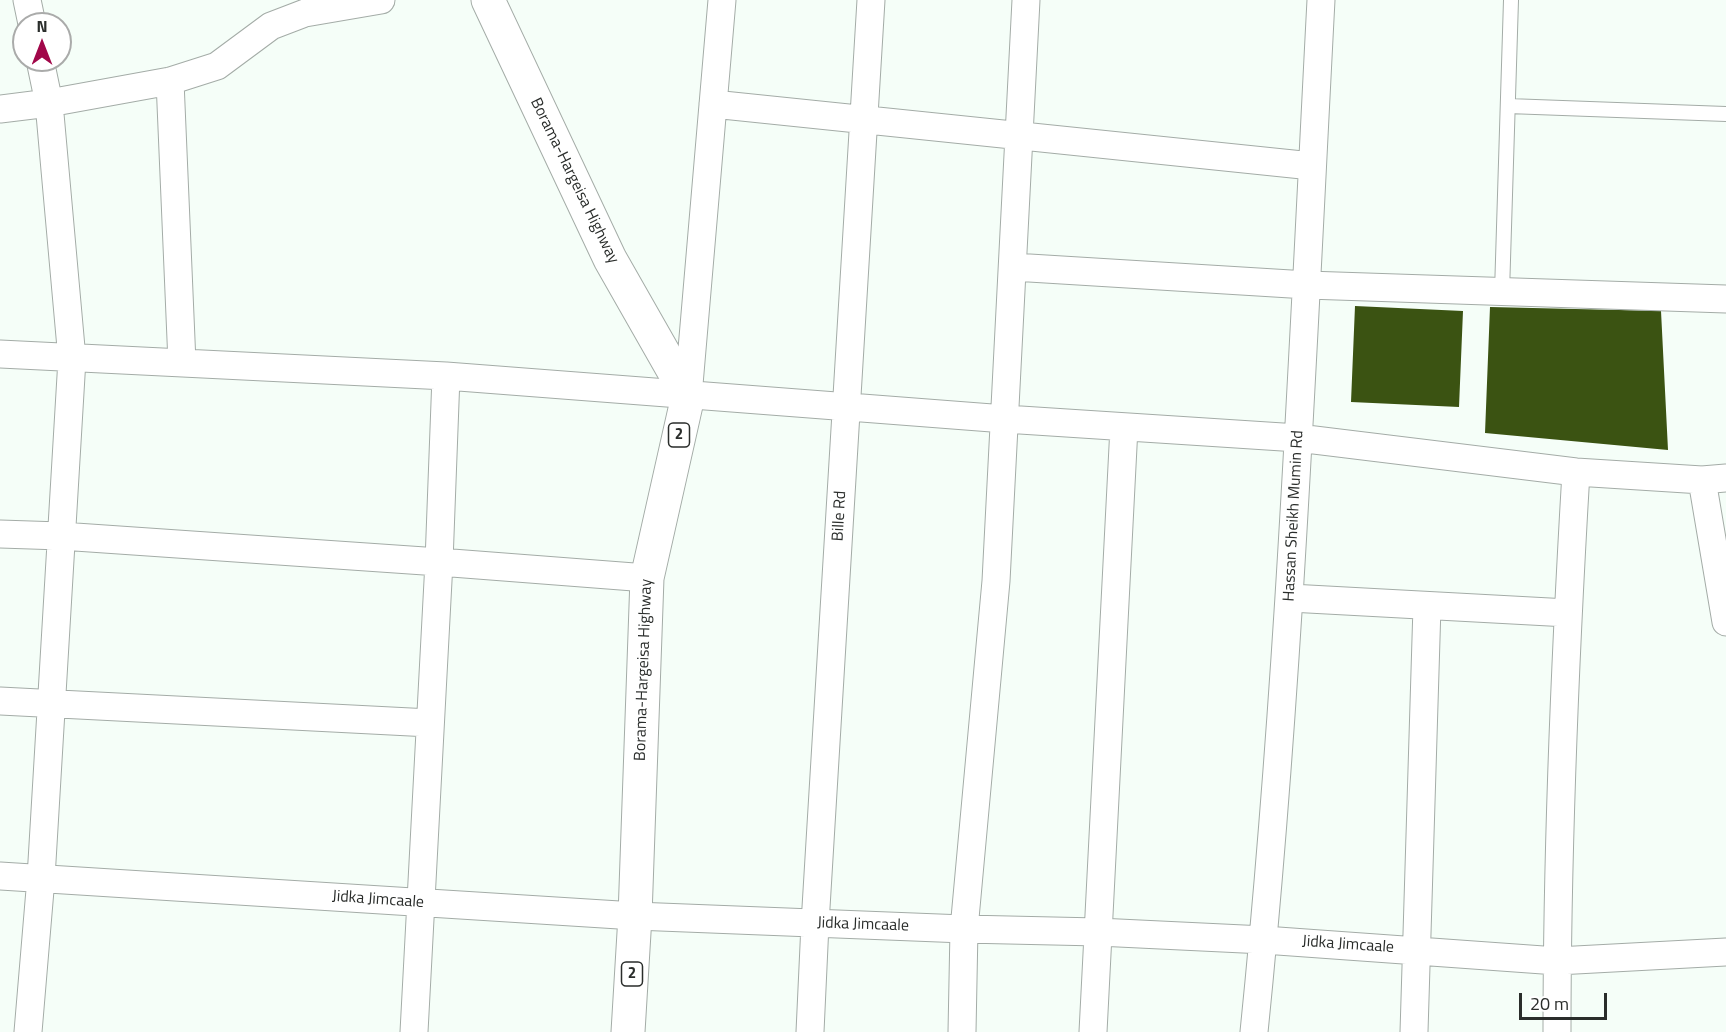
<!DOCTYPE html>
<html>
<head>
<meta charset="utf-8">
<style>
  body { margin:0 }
  #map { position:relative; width:1726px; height:1032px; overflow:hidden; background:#f5fef8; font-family:"Titillium Web",sans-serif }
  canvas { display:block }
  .north { position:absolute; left:12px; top:12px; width:60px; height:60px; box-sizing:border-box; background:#fff; border:2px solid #aaabaa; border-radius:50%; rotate:0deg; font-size:16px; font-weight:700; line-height:24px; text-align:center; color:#2a2d2b }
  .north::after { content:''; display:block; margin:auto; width:21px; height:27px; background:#a10749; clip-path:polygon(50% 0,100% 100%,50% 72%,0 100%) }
  .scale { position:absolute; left:1519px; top:993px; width:88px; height:27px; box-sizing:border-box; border:3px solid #2a2d2b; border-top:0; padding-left:8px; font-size:18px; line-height:21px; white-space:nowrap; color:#2a2d2b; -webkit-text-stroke:4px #fff; paint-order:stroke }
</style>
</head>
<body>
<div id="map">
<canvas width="1726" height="1032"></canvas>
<div class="north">N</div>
<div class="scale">20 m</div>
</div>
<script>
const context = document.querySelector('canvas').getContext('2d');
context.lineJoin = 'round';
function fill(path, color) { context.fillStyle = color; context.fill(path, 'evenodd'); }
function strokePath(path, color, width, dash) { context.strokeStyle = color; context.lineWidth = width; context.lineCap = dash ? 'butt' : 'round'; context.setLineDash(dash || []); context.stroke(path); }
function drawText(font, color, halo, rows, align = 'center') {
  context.font = font + ' "Titillium Web",sans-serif'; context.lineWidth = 6; context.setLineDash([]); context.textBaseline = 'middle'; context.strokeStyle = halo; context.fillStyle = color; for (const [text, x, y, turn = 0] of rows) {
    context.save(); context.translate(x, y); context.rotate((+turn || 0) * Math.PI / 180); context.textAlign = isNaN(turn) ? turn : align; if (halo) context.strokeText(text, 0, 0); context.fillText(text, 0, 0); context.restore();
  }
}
fill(new Path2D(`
  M1355,306L1463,311L1459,407L1351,402Z
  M1490,307L1661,311L1668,450L1485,433Z`), '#3b5312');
const service = new Path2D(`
  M1508,106L1726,114
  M1502,292L1511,0`);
const minor = new Path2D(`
  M27,0L32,24
  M170,81L182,363
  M713,104L1312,166
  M0,109L49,103L170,81L217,66L271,26L305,13L381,0
  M1013,267L1307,285L1726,299
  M0,354L446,376L1005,419L1298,438L1576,472L1702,480L1726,478
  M688,396L722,0
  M1702,480L1726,622
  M0,534L61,536L439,562L647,578
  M1290,598L1568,613
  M0,701L430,723
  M0,876L635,916L964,929L1098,932L1264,940L1557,961L1726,952
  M28,1032L41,878L72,359L49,103L40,60
  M414,1032L439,562L446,376
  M810,1032L815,924L871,0
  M962,1032L964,929L996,581L1026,0
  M1093,1032L1124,427
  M1254,1032C1289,689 1303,344 1321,0
  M1414,1032L1427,606
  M1557,1032C1557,845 1565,658 1576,472`);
const trunk = new Path2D(`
  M488,0L610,259L688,396L647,578L635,916L628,1032`);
strokePath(service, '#a4aca7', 16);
strokePath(minor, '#a4aca7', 29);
strokePath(trunk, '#a4aca7', 35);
strokePath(service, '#fff', 14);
strokePath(minor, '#fff', 27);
strokePath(trunk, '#fff', 33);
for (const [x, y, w] of [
  [679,435,21],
  [632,974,21]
]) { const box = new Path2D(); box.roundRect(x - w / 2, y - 12, w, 24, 4.5); context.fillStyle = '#fff'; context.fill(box); strokePath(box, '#2a2d2b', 1.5); }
drawText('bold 15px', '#2a2d2b', null, [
  ["2",679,435],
  ["2",632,974]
]);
drawText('16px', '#2a2d2b', '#fff', [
  ["Borama-Hargeisa Highway",574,181,64],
  ["Bille Rd",840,516,-87],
  ["Hassan Sheikh Mumin Rd",1294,516,-87],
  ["Borama-Hargeisa Highway",644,670,-88],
  ["Jidka Jimcaale",378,900,4],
  ["Jidka Jimcaale",863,925,2],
  ["Jidka Jimcaale",1348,945,4]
]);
</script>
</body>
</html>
